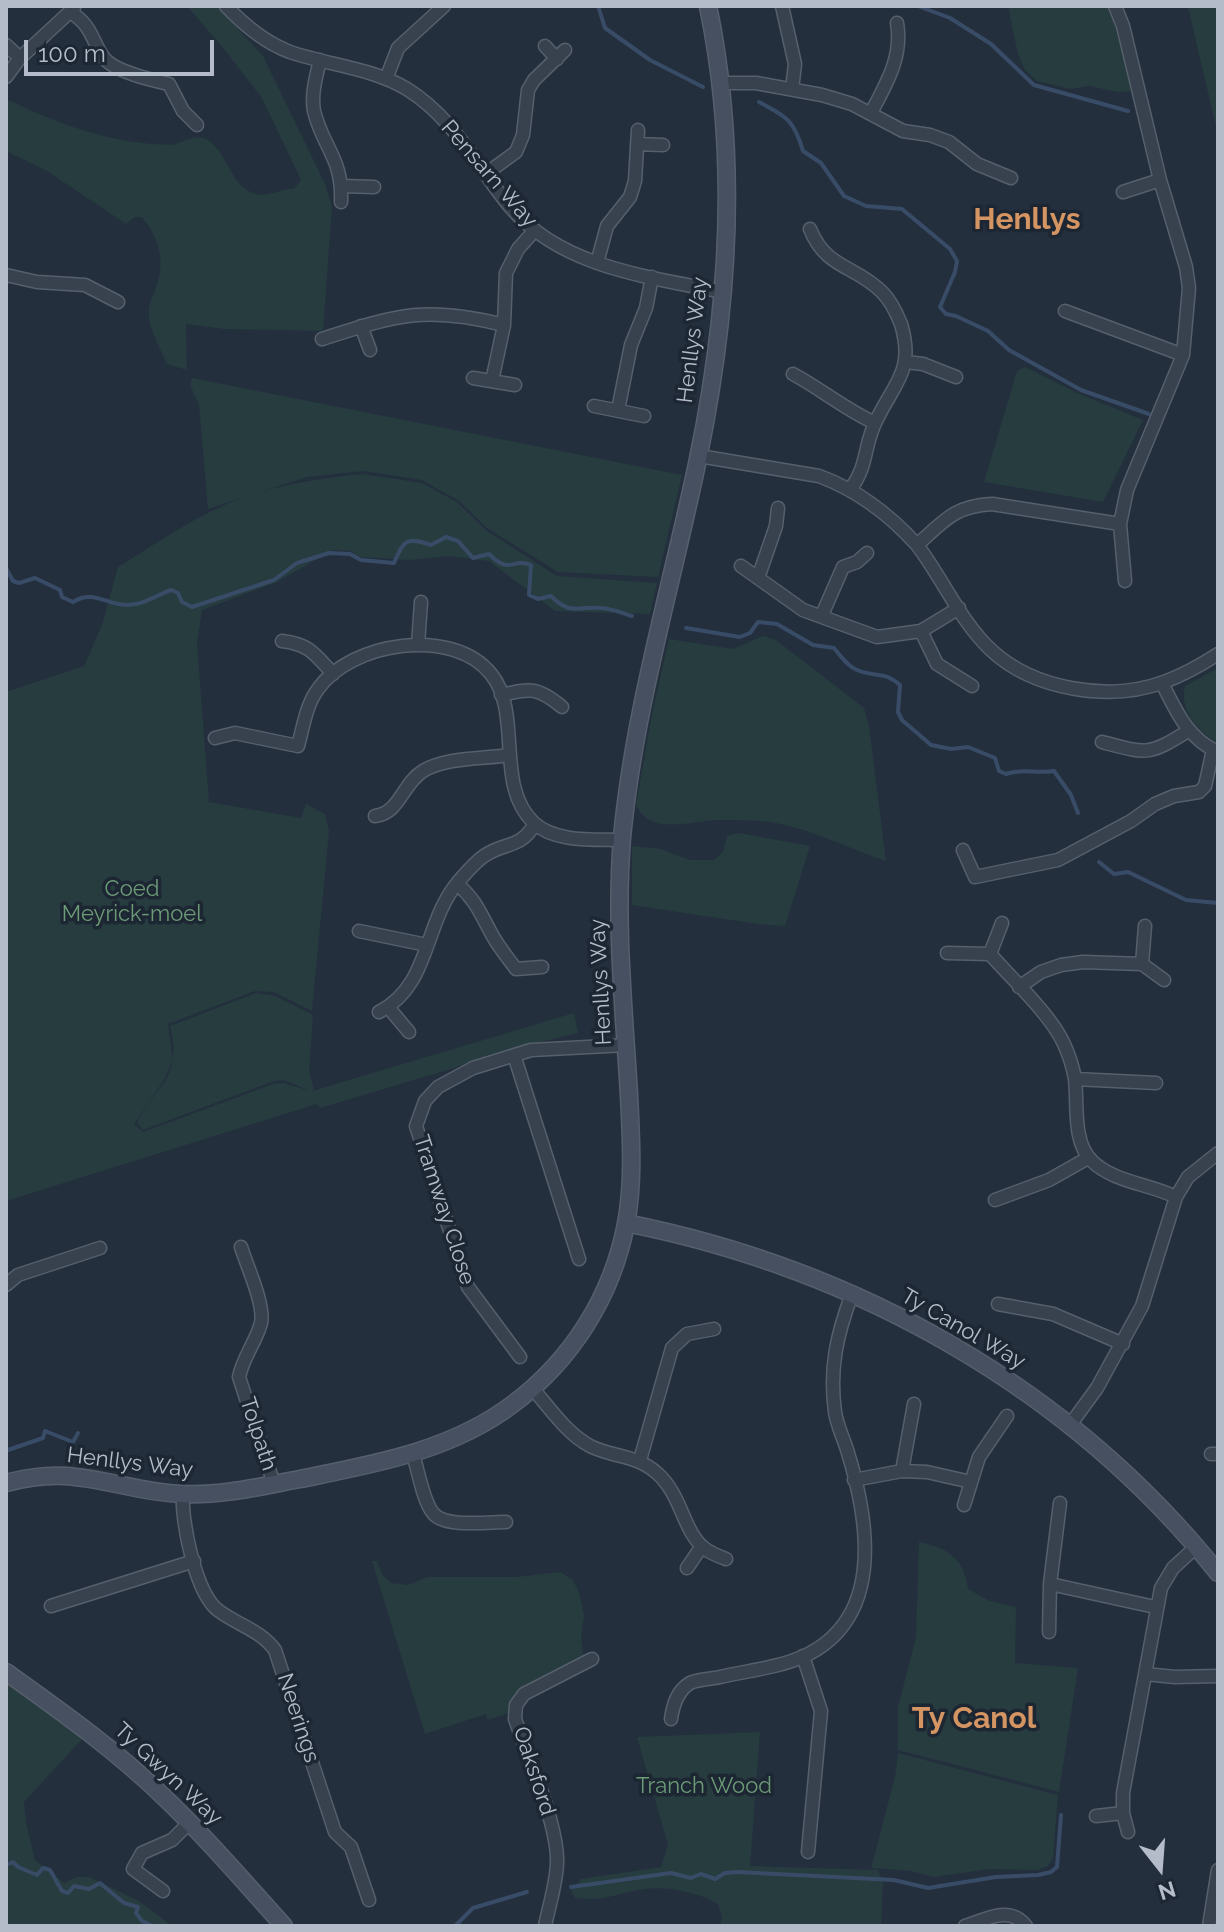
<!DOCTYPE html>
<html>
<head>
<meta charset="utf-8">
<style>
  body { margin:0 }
  #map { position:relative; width:1224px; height:1932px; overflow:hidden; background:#242f3e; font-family:Raleway,sans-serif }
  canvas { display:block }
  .frame { position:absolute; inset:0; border:8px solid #b4bcc9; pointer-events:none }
  .north { position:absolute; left:1120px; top:1828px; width:80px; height:80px; -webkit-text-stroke:6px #1d2633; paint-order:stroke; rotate:163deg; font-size:22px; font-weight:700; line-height:32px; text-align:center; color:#b4bcc9 }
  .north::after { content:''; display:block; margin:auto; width:28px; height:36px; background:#b4bcc9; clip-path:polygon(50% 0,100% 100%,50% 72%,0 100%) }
  .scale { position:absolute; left:24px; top:40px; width:190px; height:36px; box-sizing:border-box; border:4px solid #b4bcc9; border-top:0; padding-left:10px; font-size:24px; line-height:28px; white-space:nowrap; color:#b4bcc9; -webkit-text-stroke:6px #1d2633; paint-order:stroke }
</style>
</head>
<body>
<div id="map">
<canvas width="1224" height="1932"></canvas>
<div class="frame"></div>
<div class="north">N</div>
<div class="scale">100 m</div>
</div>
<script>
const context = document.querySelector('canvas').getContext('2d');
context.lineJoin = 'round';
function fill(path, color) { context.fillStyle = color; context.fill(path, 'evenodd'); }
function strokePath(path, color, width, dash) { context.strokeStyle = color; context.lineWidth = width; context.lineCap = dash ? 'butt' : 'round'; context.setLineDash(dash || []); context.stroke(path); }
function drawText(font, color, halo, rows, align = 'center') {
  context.font = font + ' Raleway,sans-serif'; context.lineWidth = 7; context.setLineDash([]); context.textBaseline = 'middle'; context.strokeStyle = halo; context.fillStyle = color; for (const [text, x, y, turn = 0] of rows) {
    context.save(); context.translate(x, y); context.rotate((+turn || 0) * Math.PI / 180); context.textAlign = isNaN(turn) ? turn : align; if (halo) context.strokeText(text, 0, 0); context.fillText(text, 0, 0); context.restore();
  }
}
fill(new Path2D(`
  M187,6H217L263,56L325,184L332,206L323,331L225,329L186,324L187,370L167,364C161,350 151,333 149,317C147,307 153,296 156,287C166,262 159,238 142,217H135L126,224L47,171L6,151V99C52,121 101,140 152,144C158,144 165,145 171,145C182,144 194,133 206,139C228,151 229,184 253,193C268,199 279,188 294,189L301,180L262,98L224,49Z
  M1008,6H1107L1118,32L1133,91L1118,92L1089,86L1070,89L1037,81L1025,70L1018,54Z
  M1218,6V135L1188,7Z
  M1025,367L1077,393L1143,420L1103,502L984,482L1017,371Z
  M192,378L682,475L658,577L558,572L487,528L459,501L422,480L363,471L307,477L208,509L199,405L190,385Z
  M363,474L422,483L457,502L487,531L557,576L657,583L650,614L555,611L489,561L449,556L409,560L361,557L350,551L333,550L277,582L202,610L197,643L209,802L301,818L306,804L325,814L329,831L312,1011L274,992L255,991L168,1024L173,1061L164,1080L134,1124L143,1132L273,1084L284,1083L310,1091L284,1080L274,1081L143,1130L137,1123C158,1081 183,1079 170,1026L256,993L275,996L313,1015L309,1072L314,1089L312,1091L574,1013L578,1033L491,1054L454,1068L320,1108L317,1104L6,1201V692L84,666L102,625L118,567C148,549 177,528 208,513C257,488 310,479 363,474Z
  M763,636L776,640L864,708L869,726L886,861C850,849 814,830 776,823C759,820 738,820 720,820C693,820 651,837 636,805L652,714L669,639L733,649Z
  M1218,668V743C1198,732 1179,710 1185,686Z
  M739,833L810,846L785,926L758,924L632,905V846L661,849L690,860H714L723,852L727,836Z
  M919,1542C949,1548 964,1559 968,1589L990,1601L1016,1607L1015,1663L1078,1668L1059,1792L898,1750V1707L916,1637Z
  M372,1561H377L382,1574L391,1583L408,1585L427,1577H517L560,1572L572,1579L579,1592L584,1616L581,1639L584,1658C561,1669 508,1686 508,1713L488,1720L486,1714L425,1734Z
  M6,1683L83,1738L24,1802L26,1823L35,1860L64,1883L76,1877H89L139,1901L172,1926H6Z
  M760,1732L750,1866L878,1870L883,1883L881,1926H720L722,1917L718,1904C698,1892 667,1886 644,1889C618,1893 603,1902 575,1898L571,1890L581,1879L661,1867L668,1845L637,1737Z
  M898,1753L1058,1795L1053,1858L1048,1866L1037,1870L990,1869L934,1877L911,1871L871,1868L895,1777Z`), '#263c3f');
strokePath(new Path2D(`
  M598,6L605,28L650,60L703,87
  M918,6L950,18L991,44L1034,85L1128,111
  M759,102C787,117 794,120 803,151L821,163L844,196L866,206L902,209L950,249L957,261L955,272L940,307L946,314L956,316L988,331L1009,350L1081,390L1149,414
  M6,568L13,581L19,583L35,578L60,590L62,597L73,602C93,589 106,605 128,605C143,605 157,595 171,590L178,593L182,602L192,607L274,580L297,563L329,553L350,554L361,560L394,563C404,539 407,537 431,545L446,537L458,541L473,558L489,554C511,576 511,557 531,565L529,595L538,599L551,596C571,616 577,606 600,608C610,608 622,613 632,616
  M686,628L740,637L750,633L758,622L777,624L813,645L834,648C841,656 847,666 857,670C875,678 883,670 900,685L898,712L902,720L931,745L951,749L968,747L995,758L999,771L1006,774C1024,768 1035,774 1054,771L1071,795L1078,813
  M1099,862L1114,874L1128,872L1186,900L1218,903
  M8,1450L43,1438L45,1431L73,1442L78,1433
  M6,1865L13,1862L18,1867L37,1875L43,1868L50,1870L62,1891L68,1893L74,1886L89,1889L100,1883L124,1903L138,1907L136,1913L142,1921L153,1926
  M571,1887L671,1873L691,1878L701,1874L715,1879L725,1873L737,1872L894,1880L928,1888L996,1877L1038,1875L1051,1872L1057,1867L1061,1815
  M162,1926H165
  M455,1926L473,1908L527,1892`), '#394c67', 4);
const street = new Path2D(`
  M226,6C244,25 266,43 290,52C328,65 372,68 407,89C455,119 477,167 511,208C563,268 650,277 723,292
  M782,6L795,64L792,89
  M1115,6L1123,26L1160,180L1186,267L1189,288L1183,355L1127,490L1120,524L1125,581
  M70,12C96,27 93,50 108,62C121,73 152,80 169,84L183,111L197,125
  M6,45L20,58
  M545,46L557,59
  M320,60C316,77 311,94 314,111C323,148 343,158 341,202
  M6,77L20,58L74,8
  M386,79L398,48L444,6
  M721,83H756L822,95L852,104L903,131L930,135L949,142L977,164L1011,178
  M871,113C886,84 903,57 897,23
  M637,144L663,145
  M487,173L516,152L523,135L528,90L534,80L565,50
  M342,186L374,187
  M1123,192L1160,180
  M810,229C826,269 855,265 882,292C890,300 897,314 901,324C915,371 894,383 876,421C863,447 869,464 850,490
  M597,263L607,226L630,197L635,181L638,130
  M6,275L37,282L85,285L118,302
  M1065,311L1183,355
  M361,326L370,350
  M322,339C397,315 425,305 504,325
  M906,362L923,364L956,377
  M793,374C821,389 846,410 875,423
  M473,378L515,385
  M492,381L504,325L506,273L518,249L535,230
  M594,406L644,416
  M618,410L631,345L646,308L652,277
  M699,456L819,476C857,490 890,515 917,545C944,521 954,506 992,504L1120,524
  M917,545C943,579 960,621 991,650C1034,690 1110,702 1164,682C1183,675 1201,665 1218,654
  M741,566L803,610L877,637L921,631L959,608
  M758,578L776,526L778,508
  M822,615L843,567L857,562L867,553
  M921,631L937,664L972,686
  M282,641C309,644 315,654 333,674
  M418,645L421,602
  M1162,683C1176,711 1188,739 1218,752
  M501,695C531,688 538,687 562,707
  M215,738L235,733L298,746C303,728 306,705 318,689C351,642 453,626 491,674C523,713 494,786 534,823C556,843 595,839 622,840
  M1102,742C1147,754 1148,756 1188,731
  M375,816C400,813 402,784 423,771C446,757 483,759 509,755
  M963,850L975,877L1058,860L1131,821L1155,804L1174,796L1199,792L1205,786L1213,750
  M457,884C474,898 480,912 490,931C497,945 507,957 516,969L542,967
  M1002,923L990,954C1012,979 1051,1015 1064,1044C1069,1055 1073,1067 1075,1079C1078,1104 1072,1142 1092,1161C1113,1182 1150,1184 1176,1197L1142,1306L1097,1388L1070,1425
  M359,931L427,945
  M947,953L990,954
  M1142,964L1145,926
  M1019,987L1041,972L1061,965L1083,962L1142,964L1164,980
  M388,1007L409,1032
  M379,1012C431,985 423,924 458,882C465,874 475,862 484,856C506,841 519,850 535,824
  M514,1055L579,1259
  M1075,1079L1156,1083
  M1176,1197L1188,1177L1218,1153
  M995,1200L1049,1180L1088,1158
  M241,1247C247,1266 265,1305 261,1323C256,1342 243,1357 239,1377L274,1484
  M6,1285L18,1275L100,1248
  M998,1304L1053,1314L1123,1344
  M520,1357L468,1287L416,1126L425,1101L438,1087L473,1068L531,1050L626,1045
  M533,1389C550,1408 566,1433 590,1446C614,1458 636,1454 658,1474C682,1496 683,1531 704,1548C710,1553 718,1556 726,1559
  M413,1454C418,1470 423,1501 433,1513C444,1528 488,1522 506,1522
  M1211,1454H1218
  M640,1460L672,1348L687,1334L714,1329
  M902,1471L927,1472L971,1482
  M854,1480L902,1471L914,1404
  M183,1494C181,1522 196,1595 219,1611C238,1625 260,1630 275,1650L335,1832L351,1847L369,1900
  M964,1505L979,1457L1007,1416
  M687,1568L702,1546
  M1050,1584L1155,1607
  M51,1606L194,1561
  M1049,1632L1050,1584L1060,1503
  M803,1656L821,1711L808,1852
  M1145,1674L1175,1677L1218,1676
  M671,1719C673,1705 677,1691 690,1683C698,1679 712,1679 720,1677C769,1666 819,1665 848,1618C877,1571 863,1502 848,1453C844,1439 837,1426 835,1412C829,1368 837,1334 852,1294
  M1096,1816L1123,1813
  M1128,1832L1123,1813V1793L1161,1588L1173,1568L1197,1546
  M163,1891L133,1869L142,1853L172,1840L190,1822
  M545,1926C549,1906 556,1885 557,1864C559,1827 528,1756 515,1719L516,1705L524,1694L592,1659
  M965,1926C987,1919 1010,1905 1026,1926
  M1209,1926L1218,1870`);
const secondary = new Path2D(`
  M626,1223C857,1269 1070,1388 1218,1573
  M6,1483C25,1478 46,1475 65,1476C104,1478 142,1493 182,1494C221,1496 262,1486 300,1479C374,1464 451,1451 513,1404C572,1360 612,1296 626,1224C634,1181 631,1138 629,1095C624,1010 615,923 622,838C634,709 672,585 698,459C729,310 739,155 708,6
  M6,1672C62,1712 117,1751 166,1799C208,1839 245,1883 284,1926`);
strokePath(street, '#565f6c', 15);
strokePath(secondary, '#565f6c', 19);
strokePath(street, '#38414e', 12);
strokePath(secondary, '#465061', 16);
drawText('22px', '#b4bcc9', '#1d2633', [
  ["Pensarn Way",489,174,49],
  ["Henllys Way",693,340,-83],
  ["Henllys Way",601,982,-93],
  ["Tramway Close",444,1210,72],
  ["Ty Canol Way",963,1329,30],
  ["Tolpath",258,1434,72],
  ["Henllys Way",130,1463,7],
  ["Neerings",298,1718,72],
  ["Oaksford",534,1771,72],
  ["Ty Gwyn Way",168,1774,43]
]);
drawText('22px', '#6b9a76', '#1d2633', [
  ["Coed",132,889],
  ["Meyrick-moel",132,914],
  ["Tranch Wood",704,1786]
]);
drawText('bold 30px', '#d59563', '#1d2633', [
  ["Henllys",1027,220],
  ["Ty Canol",974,1719]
]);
</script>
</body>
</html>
